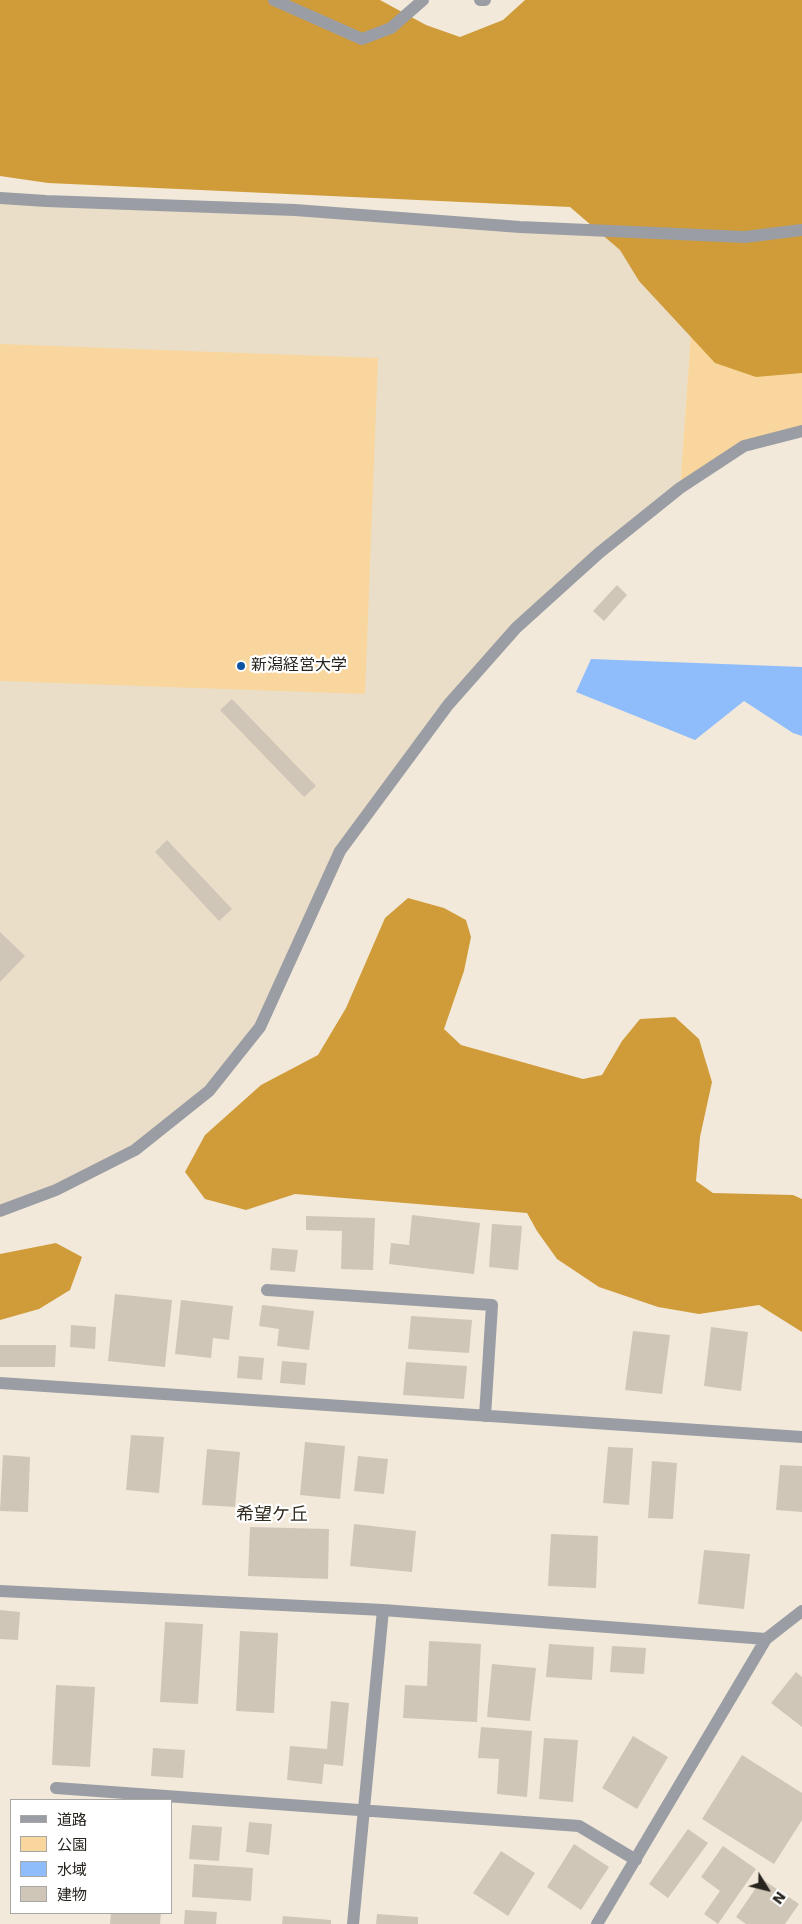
<!DOCTYPE html>
<html>
<head>
<meta charset="utf-8">
<style>
  body { margin:0 }
  #map { position:relative; width:802px; height:1924px; overflow:hidden; background:#f2e9db; font-family:"DejaVu Sans","Noto Sans JP",sans-serif }
  canvas { display:block }
  .legend { position:absolute; left:10px; top:1799px; width:162px; height:115px; box-sizing:border-box; background:#fff; border:1px solid #a9a7a5; margin:0; padding:6px 9px; list-style:none; font-size:15px; color:#27241e }
  .legend li { display:flex; align-items:center; gap:10px; height:25px }
  .legend b { width:25px; border:1px solid #a9a7a5 }
  .north { position:absolute; left:742px; top:1864px; width:50px; height:50px; -webkit-text-stroke:4px #fff; paint-order:stroke; rotate:126deg; font-size:14px; font-weight:700; line-height:20px; text-align:center; color:#27241e }
  .north::after { content:''; display:block; margin:auto; width:18px; height:22px; background:#27241e; clip-path:polygon(50% 0,100% 100%,50% 72%,0 100%) }
</style>
</head>
<body>
<div id="map">
<canvas width="802" height="1924"></canvas>
<ul class="legend">
<li><b style="height:6px;background:#9a9ea4"></b>道路</li>
<li><b style="height:14px;background:#f8d69d"></b>公園</li>
<li><b style="height:14px;background:#8fbdfb"></b>水域</li>
<li><b style="height:14px;background:#cfc6b8"></b>建物</li>
</ul>
<div class="north">N</div>
</div>
<script>
const context = document.querySelector('canvas').getContext('2d');
context.lineJoin = 'round';
function fill(path, color) { context.fillStyle = color; context.fill(path, 'evenodd'); }
function strokePath(path, color, width, dash) { context.strokeStyle = color; context.lineWidth = width; context.lineCap = dash ? 'butt' : 'round'; context.setLineDash(dash || []); context.stroke(path); }
function drawText(font, color, halo, rows, align = 'center') {
  context.font = font + ' "DejaVu Sans","Noto Sans JP",sans-serif'; context.lineWidth = 4.5; context.setLineDash([]); context.textBaseline = 'middle'; context.strokeStyle = halo; context.fillStyle = color; for (const [text, x, y, turn = 0] of rows) {
    context.save(); context.translate(x, y); context.rotate((+turn || 0) * Math.PI / 180); context.textAlign = isNaN(turn) ? turn : align; if (halo) context.strokeText(text, 0, 0); context.fillText(text, 0, 0); context.restore();
  }
}
fill(new Path2D(`
  M0,198L698,234L680,488L516,628L340,851L260,1027L209,1091L135,1150L0,1211Z`), '#ebdec9');
fill(new Path2D(`
  M802,230V431L744,447L680,488L698,234Z
  M0,344L378,358L365,694L0,681Z`), '#f8d69d');
fill(new Path2D(`
  M0,0H380L426,25L460,37L503,20L525,0H802V373L756,377L715,363L639,281L620,250L570,207L48,183L0,176Z
  M408,898L444,908L466,920L471,937L464,971L444,1029L461,1045L583,1079L602,1075L622,1041L640,1019L675,1017L699,1039L712,1082L700,1137L696,1181L713,1193L793,1195L802,1199V1332L759,1305L699,1314L658,1307L599,1287L557,1259L537,1231L527,1213L295,1194L246,1210L205,1199L185,1172L205,1135L261,1085L318,1055L346,1008L385,918Z
  M56,1243L82,1257L70,1290L39,1309L0,1320V1254Z`), '#d09c3a');
fill(new Path2D(`
  M591,659L802,667V736L793,733L744,701L695,740L576,692Z`), '#8fbdfb');
fill(new Path2D(`
  M617,585L627,595L604,621L593,611Z
  M232,699L316,786L304,797L220,710Z
  M167,840L232,909L219,921L155,852Z
  M0,932L25,956L0,982Z
  M412,1215L480,1223L474,1274L389,1264L391,1243L409,1245Z
  M306,1216L375,1218L373,1270L341,1269L342,1231L306,1230Z
  M492,1224L522,1226L518,1270L489,1267Z
  M272,1248L298,1250L295,1272L270,1270Z
  M115,1294L172,1300L165,1367L108,1361Z
  M181,1300L233,1306L229,1340L213,1338L211,1358L175,1354Z
  M262,1305L314,1311L309,1350L277,1346L279,1329L259,1326Z
  M411,1316L472,1320L469,1353L408,1349Z
  M71,1325L96,1327L95,1349L70,1347Z
  M711,1327L748,1332L741,1391L704,1386Z
  M633,1331L670,1335L662,1394L625,1390Z
  M0,1345H56L55,1367H0Z
  M239,1356L264,1358L262,1380L237,1378Z
  M282,1361L307,1363L305,1385L280,1383Z
  M406,1362L467,1366L464,1399L403,1395Z
  M131,1435L164,1437L159,1493L126,1490Z
  M305,1442L345,1446L340,1499L300,1495Z
  M608,1447L633,1448L629,1505L603,1503Z
  M207,1449L240,1452L235,1507L202,1505Z
  M3,1455L30,1457L28,1512L0,1511Z
  M358,1456L388,1459L384,1494L354,1491Z
  M652,1461L677,1463L673,1519L648,1518Z
  M780,1465L802,1466V1512L776,1510Z
  M354,1524L416,1531L412,1572L350,1566Z
  M250,1527L329,1529L328,1579L248,1576Z
  M551,1534L598,1536L596,1588L548,1586Z
  M704,1550L750,1554L744,1609L698,1604Z
  M0,1610L20,1612L18,1640L0,1639Z
  M165,1622L203,1624L198,1704L160,1702Z
  M240,1631L278,1633L274,1713L236,1711Z
  M429,1641L481,1644L477,1722L403,1718L405,1685L427,1686Z
  M549,1644L594,1647L592,1680L546,1677Z
  M612,1646L646,1648L644,1674L610,1672Z
  M492,1664L536,1668L530,1721L487,1717Z
  M796,1672L802,1677V1727L771,1703Z
  M56,1685L95,1687L90,1767L52,1765Z
  M331,1701L349,1703L343,1766L324,1764L322,1784L287,1780L290,1746L327,1749Z
  M481,1727L532,1731L527,1797L497,1794L499,1759L478,1758Z
  M633,1736L668,1757L637,1809L602,1788Z
  M544,1738L578,1740L573,1802L539,1799Z
  M153,1748L185,1750L183,1778L151,1776Z
  M742,1755L802,1793V1820L774,1864L702,1819Z
  M249,1822L272,1824L269,1855L246,1852Z
  M192,1825L222,1827L219,1861L189,1859Z
  M688,1829L708,1843L668,1898L649,1884Z
  M574,1844L609,1867L581,1910L547,1887Z
  M723,1846L756,1869L718,1924L704,1914L720,1891L701,1877Z
  M501,1851L535,1873L508,1916L473,1893Z
  M194,1864L253,1868L251,1901L192,1897Z
  M762,1879L799,1904L785,1924H746L736,1917Z
  M185,1910L217,1912L216,1924H184Z
  M111,1913H161L160,1924H110Z
  M377,1914L418,1917V1924H376Z
  M283,1916L331,1920V1924H282Z`), '#cfc6b8');
strokePath(new Path2D(`
  M274,0L362,39L391,28L423,0
  M480,0H485
  M0,198L46,201L295,210L520,227L745,237L802,230
  M0,1211L56,1190L135,1150L209,1091L260,1027L340,851L448,705L516,628L599,553L680,488L744,446L802,431
  M267,1290L492,1305L485,1416
  M0,1383L802,1437
  M0,1591L383,1610L766,1639
  M56,1788L579,1826L636,1860
  M353,1924L383,1610
  M597,1924L766,1639L802,1611`), '#9a9ea4', 12);
for (const [x, y, r, color] of [
  [241,666,5,"#1054a4"]
]) { const dot = new Path2D(); dot.arc(x, y, r, 0, 2 * Math.PI); context.fillStyle = color; context.fill(dot); strokePath(dot, '#fff', 2); }
drawText('16px', '#27241e', '#fff', [
  ["新潟経営大学",251,666]
], 'left');
drawText('18px', '#332c21', '#fff', [
  ["希望ケ丘",272,1515]
]);
</script>
</body>
</html>
